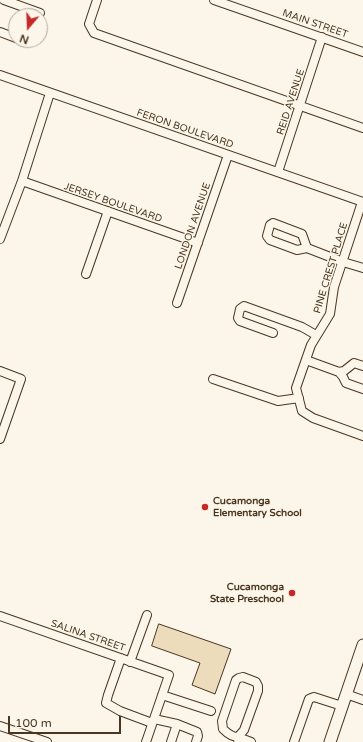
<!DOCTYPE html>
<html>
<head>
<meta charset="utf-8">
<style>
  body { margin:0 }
  #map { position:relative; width:363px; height:742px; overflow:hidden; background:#fbf6e9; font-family:"Varela Round",sans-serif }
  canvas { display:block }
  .north { position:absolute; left:8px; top:8px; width:40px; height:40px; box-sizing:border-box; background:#fbf6e9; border:1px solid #b4a999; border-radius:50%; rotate:199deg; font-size:11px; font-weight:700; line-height:16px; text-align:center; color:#4a3520 }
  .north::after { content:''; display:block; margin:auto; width:14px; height:18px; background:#c62828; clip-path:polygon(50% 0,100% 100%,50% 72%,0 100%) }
  .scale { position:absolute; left:8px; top:716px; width:113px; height:18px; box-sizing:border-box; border:2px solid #4a3520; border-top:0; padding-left:5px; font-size:12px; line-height:14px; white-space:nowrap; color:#4a3520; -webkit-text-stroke:3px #fbf6e9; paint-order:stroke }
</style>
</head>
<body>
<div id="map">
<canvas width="363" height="742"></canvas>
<div class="north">N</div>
<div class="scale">100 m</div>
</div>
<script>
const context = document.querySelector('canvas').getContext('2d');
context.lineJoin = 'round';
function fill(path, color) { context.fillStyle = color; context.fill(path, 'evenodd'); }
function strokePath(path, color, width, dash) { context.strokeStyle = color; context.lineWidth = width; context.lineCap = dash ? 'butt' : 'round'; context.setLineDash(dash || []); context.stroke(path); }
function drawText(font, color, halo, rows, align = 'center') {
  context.font = font + ' "Varela Round",sans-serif'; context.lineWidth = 3; context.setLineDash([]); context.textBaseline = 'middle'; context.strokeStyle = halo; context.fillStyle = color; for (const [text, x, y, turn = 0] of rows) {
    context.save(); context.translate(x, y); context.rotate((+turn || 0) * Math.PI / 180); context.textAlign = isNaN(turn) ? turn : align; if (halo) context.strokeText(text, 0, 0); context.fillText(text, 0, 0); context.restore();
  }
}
const building = new Path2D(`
  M159,624L231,649L215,694L192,685L200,663L152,646Z`);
fill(building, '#ecdcbc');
strokePath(building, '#4a3520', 1);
const minor = new Path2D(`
  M4,0L40,13
  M97,0L89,24L94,33L363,128
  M214,0L363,52
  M0,32L16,38
  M0,75L363,202
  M278,172L322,37
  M22,181L198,243
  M362,202L334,287L330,314L311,345L296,388L302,411L313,418L363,436
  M0,239L22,181L50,93
  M307,248L302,234L273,223L270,225L267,236L270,240L297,250L307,248L343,262L363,268
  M86,274L108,211
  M177,303L228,155
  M273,333L240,321L238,318L240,309L244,306L302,327L316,335
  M306,360L339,372L343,377L346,383L363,389
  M0,371L21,379L0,439
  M339,372L344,371L354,363L363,366
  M213,379L278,401L299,398
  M0,616L169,675L146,742
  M121,658L108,695L106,703L120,711L152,723
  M130,662L147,615
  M243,677L256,682L258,686V691L244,730L238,737C232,737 227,733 223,729L222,721L236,680L239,678Z
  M346,694L363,700
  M162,695L211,711
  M154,719L177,724L197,732L198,736L196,742
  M0,726L47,742
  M238,740V737L251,742
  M171,742L177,724
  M294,742L309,699L314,697L342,706`);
const major = new Path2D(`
  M330,742L363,645`);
strokePath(minor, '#4a3520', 10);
strokePath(major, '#4a3520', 13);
strokePath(minor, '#fbf6e9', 8);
strokePath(major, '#fbf6e9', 11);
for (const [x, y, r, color] of [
  [205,507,4,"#c62828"],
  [292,593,4,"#c62828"]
]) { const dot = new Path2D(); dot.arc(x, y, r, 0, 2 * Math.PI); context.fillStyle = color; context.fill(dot); strokePath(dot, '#fbf6e9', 1.5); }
drawText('10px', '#4a3520', '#fbf6e9', [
  ["MAIN STREET",315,24,19],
  ["REID AVENUE",291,102,-72],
  ["FERON BOULEVARD",185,129,19],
  ["JERSEY BOULEVARD",113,203,19],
  ["LONDON AVENUE",193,226,-71],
  ["PINE CREST PLACE",331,268,-73],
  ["SALINA STREET",88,636,19]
]);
drawText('bold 10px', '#4a3520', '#fbf6e9', [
  ["Cucamonga",213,501],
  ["Elementary School",213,513],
  ["Cucamonga",284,587,"right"],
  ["State Preschool",284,599,"right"]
], 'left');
</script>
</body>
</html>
